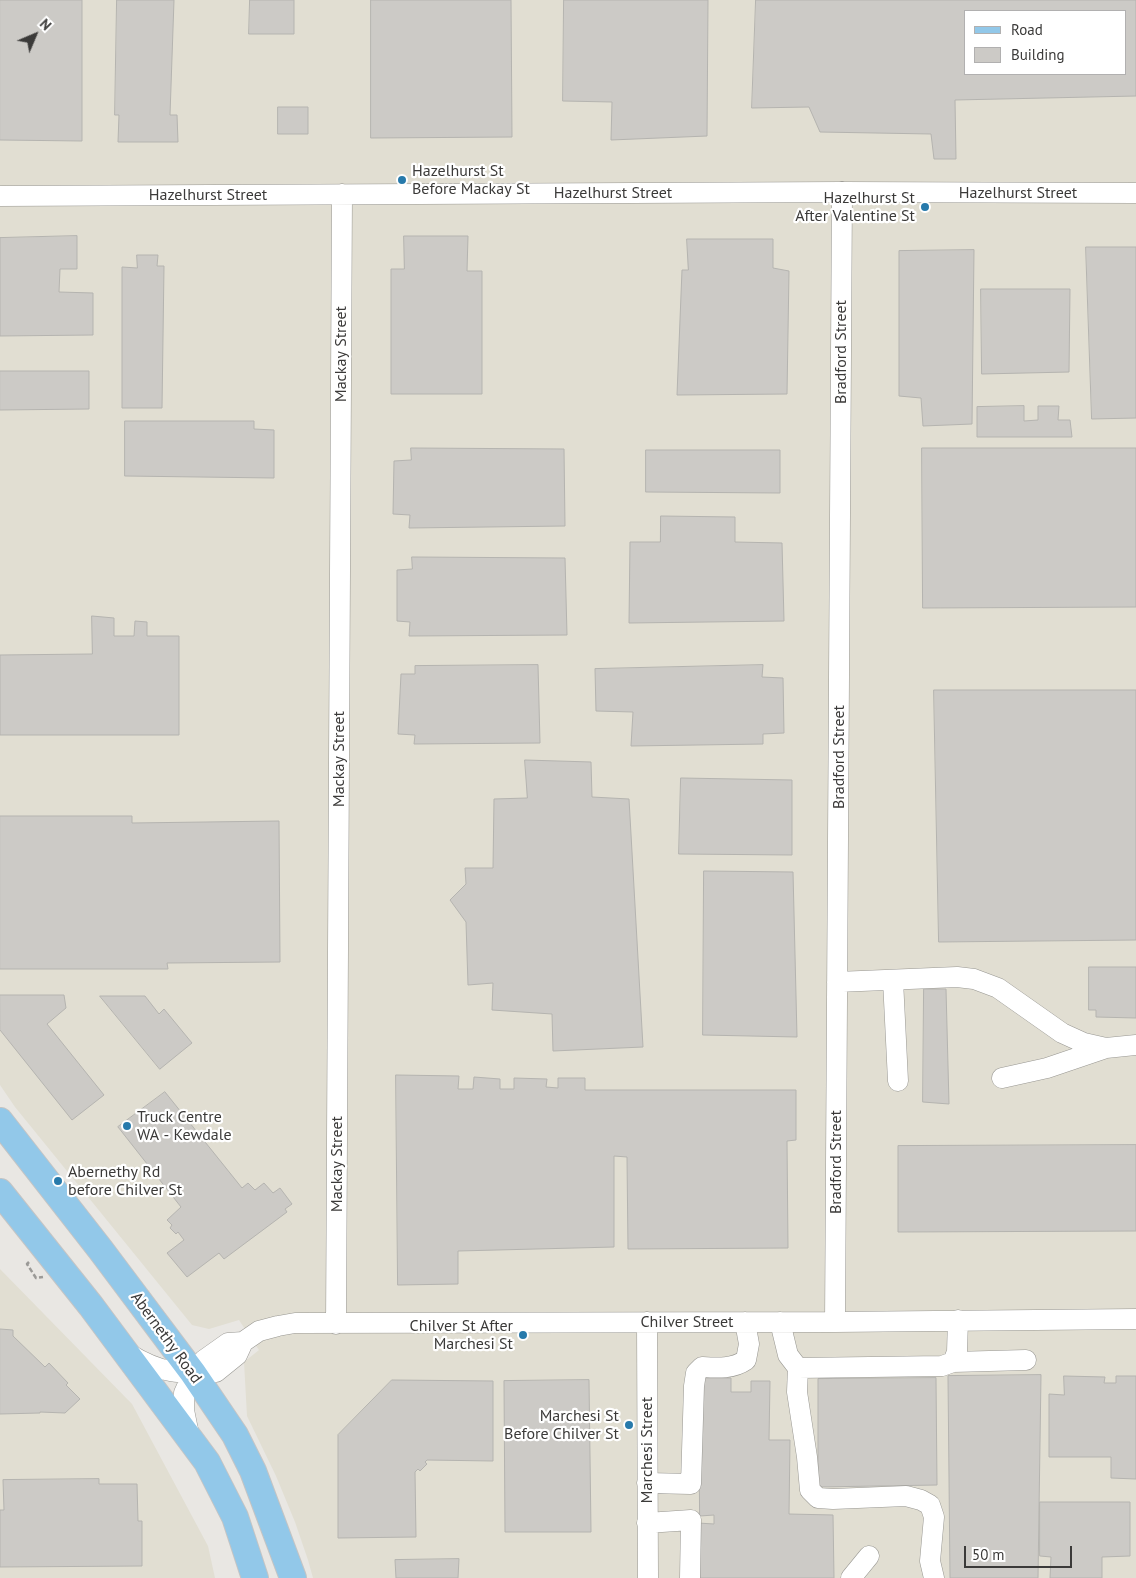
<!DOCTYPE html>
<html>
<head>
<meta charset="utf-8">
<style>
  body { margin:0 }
  #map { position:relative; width:1136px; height:1578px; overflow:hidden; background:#e9e7e3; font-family:"PT Sans",sans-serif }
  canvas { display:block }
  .legend { position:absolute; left:964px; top:10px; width:162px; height:65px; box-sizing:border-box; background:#fff; border:1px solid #b1b0b0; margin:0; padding:6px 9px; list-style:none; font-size:15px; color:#3b3a39 }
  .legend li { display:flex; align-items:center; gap:10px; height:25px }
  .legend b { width:25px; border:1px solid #b1b0b0 }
  .north { position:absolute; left:10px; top:10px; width:50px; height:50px; -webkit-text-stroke:4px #fff; paint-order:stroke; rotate:45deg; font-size:14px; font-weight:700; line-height:20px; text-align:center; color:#3b3a39 }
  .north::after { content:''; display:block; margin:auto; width:18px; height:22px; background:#3b3a39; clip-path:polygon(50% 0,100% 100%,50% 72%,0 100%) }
  .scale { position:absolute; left:964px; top:1546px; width:108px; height:22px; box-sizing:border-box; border:2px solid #3b3a39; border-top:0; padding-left:6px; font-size:15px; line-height:18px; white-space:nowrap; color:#3b3a39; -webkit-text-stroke:4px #fff; paint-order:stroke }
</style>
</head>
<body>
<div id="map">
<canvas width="1136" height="1578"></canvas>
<ul class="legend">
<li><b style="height:6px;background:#92c8e9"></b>Road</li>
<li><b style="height:14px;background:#cccac6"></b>Building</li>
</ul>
<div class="north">N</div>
<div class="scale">50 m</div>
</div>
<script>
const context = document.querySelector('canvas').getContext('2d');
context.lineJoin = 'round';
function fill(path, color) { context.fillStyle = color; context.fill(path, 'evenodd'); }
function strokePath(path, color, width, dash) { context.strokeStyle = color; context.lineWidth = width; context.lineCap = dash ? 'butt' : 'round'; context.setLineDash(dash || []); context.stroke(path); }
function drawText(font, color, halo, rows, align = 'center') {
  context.font = font + ' "PT Sans",sans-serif'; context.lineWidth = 4.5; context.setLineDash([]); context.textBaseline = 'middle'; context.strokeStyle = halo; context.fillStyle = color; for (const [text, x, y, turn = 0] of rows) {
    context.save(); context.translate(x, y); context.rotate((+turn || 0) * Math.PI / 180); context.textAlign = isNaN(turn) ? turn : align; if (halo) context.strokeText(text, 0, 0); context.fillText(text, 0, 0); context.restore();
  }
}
fill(new Path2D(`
  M0,0H1136V1578H313L308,1560L295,1522L276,1476L247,1416L244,1362L259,1350L239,1320L209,1329L192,1325L15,1107L0,1085ZM965,11H1125V74H965Z
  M0,1269L132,1404L208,1546L215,1578H0Z`), '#e1ded2');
const building = new Path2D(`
  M0,0H82V141L0,140Z
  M117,0H174L170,115H177L178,142H118L119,115H115Z
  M250,0H294V34H249Z
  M371,0H511L512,137L371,138Z
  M564,0H708L707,136L611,140L612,102L563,101Z
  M756,0H1136V96L955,100L956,159H934L931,134L820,132L809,107L752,108ZM965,11H1125V74H965Z
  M278,107H308V134H278Z
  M77,236V269H60L59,292L93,293V335L0,336V238Z
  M404,236H468L467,271H482V394H391V269H404Z
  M687,239H773V268L789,271L787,394L677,395L682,270H688Z
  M1086,247H1136V418L1092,419Z
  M974,250L972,424L923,426L921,398L899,396V251Z
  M137,255H158L157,266H164L162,408H122V267L137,268Z
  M981,289H1070L1069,372L982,374Z
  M0,371H89V409L0,410Z
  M1024,406V421L1038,420V406H1059L1058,420H1070L1072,437H977V407Z
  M125,421H254V429L274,430V478L125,476Z
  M411,448L564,449L565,526L409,528L410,515L393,514L394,461L411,460Z
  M922,448H1136V607L923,608Z
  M646,450H780V493L646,492Z
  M661,516L735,517V542L782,543L784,621L629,623L630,542H660Z
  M412,557L565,558L567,635L409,636L410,622L397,621V570L412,569Z
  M92,616L114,618V636H134L135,621L147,622V636H179V735H0V655L92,654Z
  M538,665L540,743L414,744L415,735L398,734L401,674H415V666Z
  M763,665L762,677L783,678L784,733L763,734V744L631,746L633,712L596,711L595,669Z
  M934,690H1136V940L939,942Z
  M525,760L591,762L592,797L629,799L643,1047L553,1051L552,1014L492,1010L493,983L468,985L466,922L450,900L466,884L465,868H493L494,799L527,798Z
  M681,778L792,780V855L679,854Z
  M0,816H132V823L279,821L280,962L167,963L168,969H0Z
  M704,871L793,872L797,1037L703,1035Z
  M1089,967H1136V1018L1096,1017V1010H1089Z
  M924,989H946L949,1104L923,1102Z
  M0,995H64L66,1008L47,1024L104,1095L72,1120L0,1030Z
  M100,996H145L159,1014L164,1009L192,1043L160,1069Z
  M396,1075L459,1076L458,1089H473L474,1077L500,1079V1089H514V1078L547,1079L546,1087L558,1088V1078H585V1090H796V1140L787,1141L788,1248L628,1249L627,1157L614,1156V1247L458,1251V1284L398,1285Z
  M165,1092L242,1188L248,1183L255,1190L264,1183L273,1193L280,1188L292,1204L285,1209L287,1212L224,1259L219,1253L187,1277L167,1253L184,1240L178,1232L176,1234L170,1228L172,1225L167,1220L181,1207L118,1127Z
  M1136,1145V1231L898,1232V1146Z
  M0,1329L13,1330V1336L45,1367L49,1363L68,1383L66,1385L80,1399L65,1413L40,1412V1413L0,1414Z
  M1041,1375L1038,1578H950L948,1376Z
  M1064,1376L1105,1377L1104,1383H1116V1376H1136V1479L1111,1478V1457H1049V1394L1064,1395Z
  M699,1378H731V1392H751V1381H770L769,1440H790L789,1514L833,1515L834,1578H698V1523L714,1524V1515L700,1516Z
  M936,1378L937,1485L818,1487V1379Z
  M392,1380L493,1381V1461L427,1460L425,1462L427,1464L420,1471L418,1469L415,1472L416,1537L338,1538V1435Z
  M589,1380L591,1532H505L504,1381Z
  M99,1479V1484H137L138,1521H142V1566L0,1567V1510H4L3,1480Z
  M1040,1502H1130V1556L1102,1557V1578H1050L1051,1557L1040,1556Z
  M459,1559L458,1578H396L395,1560Z`);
fill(building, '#cccac6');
strokePath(building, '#b5b4b0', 1);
const minor = new Path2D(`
  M0,196L842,192L1136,193
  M893,980L898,1081
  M837,982L957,977L974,979L998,988L1062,1033L1084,1043L1106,1048L1136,1045
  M1002,1078L1047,1068L1106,1048
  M647,1322L648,1578
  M780,1322L788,1355L798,1368L797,1392L807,1457L810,1490L818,1498L833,1499L906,1496L921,1500L930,1505L934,1517L930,1561L934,1578
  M835,1322L842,192
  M336,1324L342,194
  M129,1354C162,1374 179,1374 216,1372L237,1355L243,1342
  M953,1362L957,1352L958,1320
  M798,1368L942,1366L953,1362L1026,1360
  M189,1435L184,1410V1393L193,1373L204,1360L228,1343L243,1342L259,1331L278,1326L295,1323L835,1322L1136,1319
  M647,1483L691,1484L694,1386L696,1373L702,1367C718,1368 733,1369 746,1360L749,1344L745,1322
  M647,1523L691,1520L690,1578
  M851,1578L869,1556`);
const major = new Path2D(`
  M0,1121L100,1249L193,1373L235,1435L253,1471L293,1578
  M0,1192L91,1306L207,1462L235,1517L255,1578`);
strokePath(minor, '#989792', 21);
strokePath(major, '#c4c4c4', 28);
strokePath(new Path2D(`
  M29,1262L27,1264L36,1278L43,1277`), '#9b9a97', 2.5, [5, 2.5]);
strokePath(minor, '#fff', 20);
strokePath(major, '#92c8e9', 26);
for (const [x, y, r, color] of [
  [402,180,5,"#277aab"],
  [925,207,5,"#277aab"],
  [127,1126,5,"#277aab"],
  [58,1181,5,"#277aab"],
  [523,1335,5,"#277aab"],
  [629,1425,5,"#277aab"]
]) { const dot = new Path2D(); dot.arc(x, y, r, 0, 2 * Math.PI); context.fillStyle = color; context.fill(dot); strokePath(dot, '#fff', 2); }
drawText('16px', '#3b3a39', '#fff', [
  ["Hazelhurst St",412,171],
  ["Before Mackay St",412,189],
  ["Hazelhurst St",915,198,"right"],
  ["After Valentine St",915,216,"right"],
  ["Truck Centre",137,1117],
  ["WA - Kewdale",137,1135],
  ["Abernethy Rd",68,1172],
  ["before Chilver St",68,1190],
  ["Chilver St After",513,1326,"right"],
  ["Marchesi St",513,1344,"right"],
  ["Marchesi St",619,1416,"right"],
  ["Before Chilver St",619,1434,"right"]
], 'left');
drawText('16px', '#3b3a39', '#fff', [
  ["Hazelhurst Street",613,193],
  ["Hazelhurst Street",1018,193],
  ["Hazelhurst Street",208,195],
  ["Bradford Street",841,352,-90],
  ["Mackay Street",341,354,-90],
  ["Bradford Street",839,757,-90],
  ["Mackay Street",339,759,-90],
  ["Bradford Street",836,1162,-90],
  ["Mackay Street",337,1164,-90],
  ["Chilver Street",687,1322],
  ["Abernethy Road",166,1338,54],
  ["Marchesi Street",647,1450,-90]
]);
</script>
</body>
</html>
